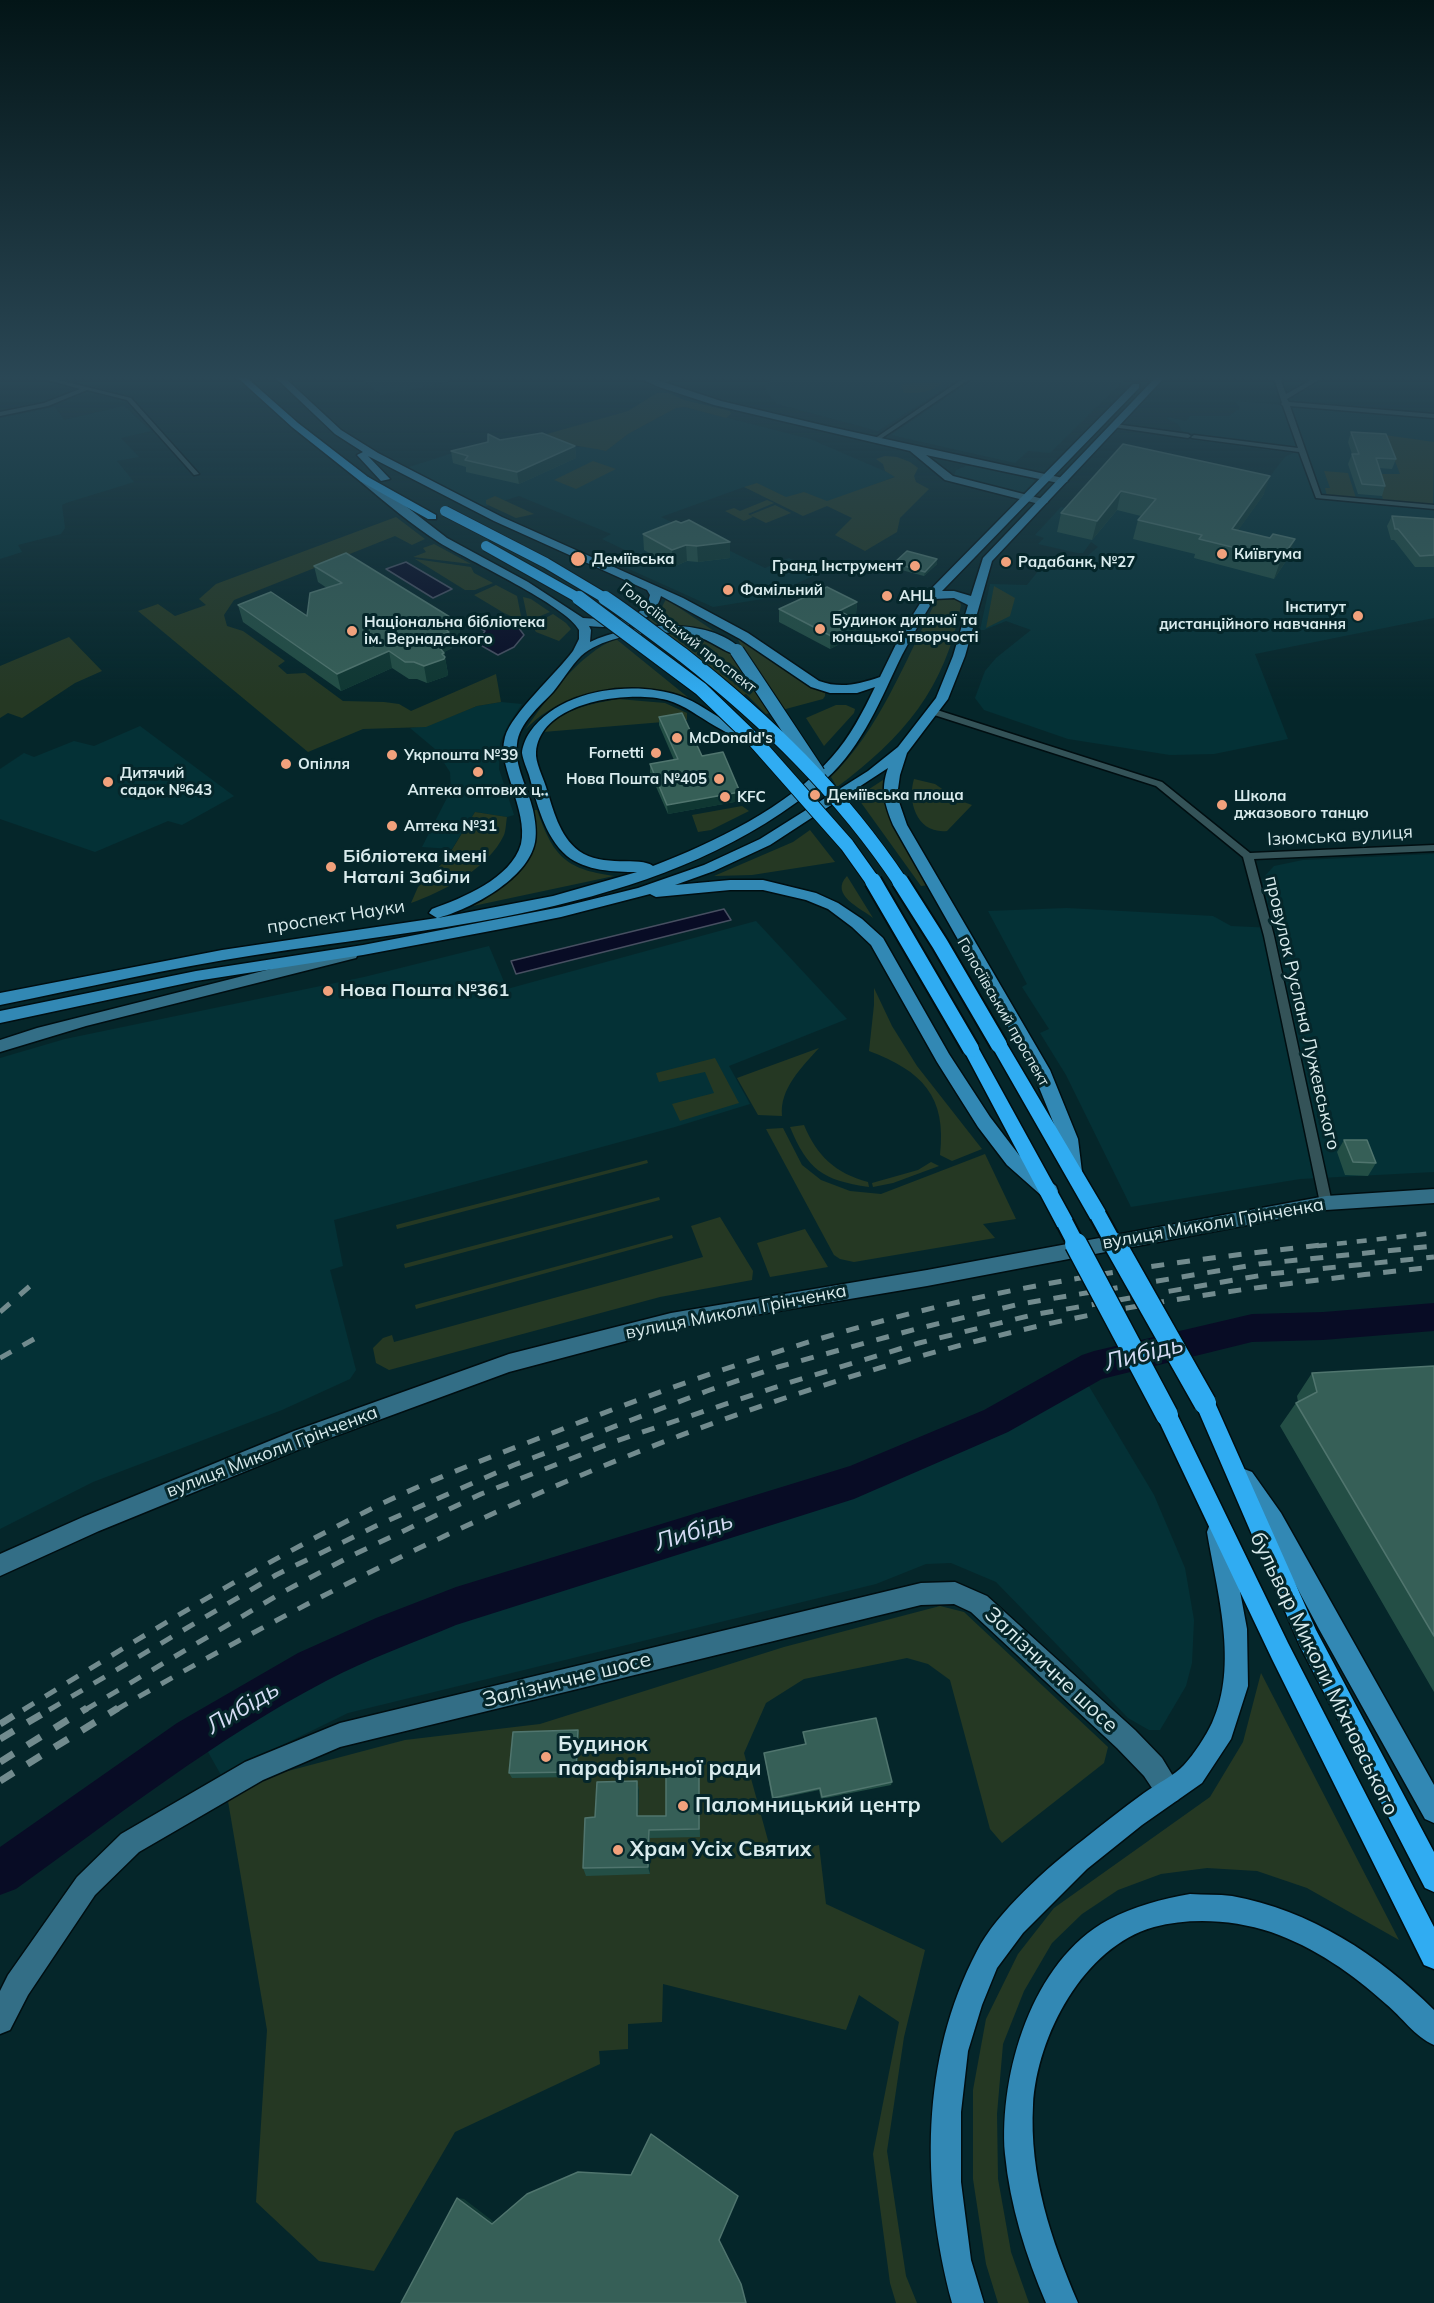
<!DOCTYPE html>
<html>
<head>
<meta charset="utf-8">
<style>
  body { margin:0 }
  canvas { display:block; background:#05262a }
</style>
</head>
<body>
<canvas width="1434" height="2303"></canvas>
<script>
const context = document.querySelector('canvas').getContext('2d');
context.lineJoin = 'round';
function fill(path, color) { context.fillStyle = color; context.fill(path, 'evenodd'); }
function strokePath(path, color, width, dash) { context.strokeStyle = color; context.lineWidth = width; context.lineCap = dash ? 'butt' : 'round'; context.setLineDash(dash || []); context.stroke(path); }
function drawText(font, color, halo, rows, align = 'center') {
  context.font = font + ' Mulish,sans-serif'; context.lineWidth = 6; context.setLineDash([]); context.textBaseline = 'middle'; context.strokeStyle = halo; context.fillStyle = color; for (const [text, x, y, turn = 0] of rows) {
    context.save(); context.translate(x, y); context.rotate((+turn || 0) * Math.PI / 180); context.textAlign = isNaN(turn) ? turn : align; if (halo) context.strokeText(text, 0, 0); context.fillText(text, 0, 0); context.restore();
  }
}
fill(new Path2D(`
  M360,378H447L448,382L381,395Z
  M784,378H961L878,431L777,404L765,390L771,379Z
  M975,378H1126L1050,453L1028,451L1015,463L891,435Z
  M1236,401L1434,418V618L1255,654L1288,739L1214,754L1170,755L1068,739L984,710L975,698L985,671L996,658L1031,630L1006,621L984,630H980L990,584L1027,585L1050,556L1080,562L1098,547L1091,542L1083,553H1077L1038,544L1044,538L1035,535L1061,507L1105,517L1102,511L1267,480L1285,457L1293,453L1193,440L1195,434L1182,431L1178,424L1167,419L1168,417L1186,421L1190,416H1229L1240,408Z
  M124,406L151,431L121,438L139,457L117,461L134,482L66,503L62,505L65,528L61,534L18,545L22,552L0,559V418L55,407L64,420Z
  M685,407L810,439L896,476L803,513L744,487L661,517L765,568L789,558L820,573L762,599L713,607L609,560L625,550L602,539L611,534L519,496L484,507L406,468L456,452L547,434L559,441L575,447H590L606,451L628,434L676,408Z
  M966,466H979L1030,477L1035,481L1024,492L1018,494L957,478L954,476L956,470Z
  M501,702L522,704L508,725L500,743L499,769L514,815L507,817L475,812L452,849L422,847L451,790L450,772L435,749L410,728L426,726L477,706Z
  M140,726L234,796L182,825L168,821L95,852L0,819V769L24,753L34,757L74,741L94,746Z
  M1434,854V1172L1300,1179L1131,1207L1066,1075L1040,1033L1049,1029L1022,987L1027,984L988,911L1067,908L1213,916L1231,926L1273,928L1262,879L1274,866L1303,860Z
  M756,921L847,1019L729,1066L750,1104L675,1127L334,1220L343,1266L330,1270L356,1370L350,1379L282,1410L93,1482L0,1529V1058L65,1039L364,977L489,946L507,989Z
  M1087,1383L1154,1495L1185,1568L1194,1620L1192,1663L1186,1686L1160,1730H1149L1128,1718L996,1582L951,1563L926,1564L876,1584L348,1713L221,1775L203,1743L310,1676L395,1635L869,1481Z`), '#043136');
fill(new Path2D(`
  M943,382C931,393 920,393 904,393L901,384Z
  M657,393H669L684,400L730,411L731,414L726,418L685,407L676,408L628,434L606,451C585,446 566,447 547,434L628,411Z
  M1385,435L1434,442L1433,504L1383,500L1377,474H1400Z
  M885,456L897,457L910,462L918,468L914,476L916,482L929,489L900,518L897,532L865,551L835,535L852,518L827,506L803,516L744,487L757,483L786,497L804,492L827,501L895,477L885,471L883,464L876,459Z
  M593,461L616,469L576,489L554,480Z
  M1324,471L1348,473L1356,498L1327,496L1325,488H1330Z
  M495,496L534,514L516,518L486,504V500Z
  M767,500L774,503L748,514L753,517L744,521L725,511L734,508L740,511Z
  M775,505L791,513L766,523L750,515Z
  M396,517L425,539L412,545L395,536L234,600L224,615L227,626L243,631L285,661L278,666L287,674L305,673L343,701L384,702L399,704L411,711L496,674L501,702L477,706L426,727L363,729L308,752L138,611L158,604L175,616L206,605L199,599L216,584Z
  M434,544L471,564L413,557L426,552L423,548Z
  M415,559L471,567L474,573L493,583L475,590H465Z
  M496,585L517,596L522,621L504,613L474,595Z
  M994,586L1015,598L1010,616L986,628Z
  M523,597L531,599L550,612L528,621Z
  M948,597L959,600L961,605C945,689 904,737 837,787L831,777C879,730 904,663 934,605L939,598Z
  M666,599L714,631L677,625L652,626L646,622L662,607Z
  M553,614L566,623L571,629L559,641L536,632L532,625Z
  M661,633C683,636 710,636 728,651C741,662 760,697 770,713L766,714L746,694L739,697Z
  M736,635L825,693V696L823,699L782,710L743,650Z
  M69,637L102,671L75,683L22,718L8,713L0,718V666Z
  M616,639L690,699C633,686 568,684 525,730C547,698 580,653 616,639Z
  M618,699L665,703L687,713V720L543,732C563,709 589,704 618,699Z
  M836,705H846L855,709L854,713L824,746L806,718Z
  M914,779L935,784L958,800L972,805L947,831C917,834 907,802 914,779Z
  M883,780C879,819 911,854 930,885L921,886L857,797Z
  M742,806L749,811L711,830L698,832L692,815Z
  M532,810H537C553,855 564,869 614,876L473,906C513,881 546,864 532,810Z
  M475,812L507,817C506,822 506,830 504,835C488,869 444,891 411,903L418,887L445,861Z
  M810,830L835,862L752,875L714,876L793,842Z
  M847,876L873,918C861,908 829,895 847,876Z
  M874,988L892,1026L917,1066L982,1149L952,1161L940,1155C947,1096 922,1071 869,1051L874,1005Z
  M819,1048C802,1067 779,1089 782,1116L758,1115L737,1078Z
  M715,1058L739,1103L680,1121L672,1104L714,1093L705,1072L659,1082L656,1073Z
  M804,1125C817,1156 835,1173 868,1182L869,1187C822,1180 808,1170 790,1127Z
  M783,1128L802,1165L821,1180L850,1191L881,1194L985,1154L1016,1219L983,1224L995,1238L854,1262L840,1259L834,1255L766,1129Z
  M647,1160L648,1163L397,1229L396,1225Z
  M931,1162L939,1166L893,1183L873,1187L872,1183L918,1170Z
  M659,1197L660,1200L405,1268L404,1264Z
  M720,1217L753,1271L752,1280L660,1297L389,1370L376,1363L373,1348L383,1338L392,1335L394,1342L703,1257L691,1226Z
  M805,1229L828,1267L770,1277L757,1243Z
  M672,1235L673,1238L416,1309L415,1305Z
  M940,1606L964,1612L1108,1747L1104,1763L1002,1843L990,1829L950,1680L928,1664L907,1658L804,1679L766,1703L744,1753L772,1855L819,1845L826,1904L925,1950L904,2037L887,2151L906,2276L917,2303H896L890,2283L873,2154L899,2022L859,1995L846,2030L663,1984L662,2022L628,2024V2049L599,2051L600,2064L455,2132L374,2271L319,2261L256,2202L267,2030L228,1801L269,1776L405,1740L540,1724L784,1647Z
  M1261,1673L1399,1940L1307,1888L1257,1871L1207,1868L1161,1874L1118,1890L1082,1914L1052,1943L1024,1991L1003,2044L997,2114L998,2179L1011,2252L1029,2303H998L986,2264L973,2179V2090L986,2019L1018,1954L1054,1908L1210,1797L1243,1742Z`), '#253823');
const water = new Path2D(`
  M406,562L452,589L433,598L386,569Z
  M491,619L515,623L524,635L514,647L498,655L475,642L481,640L480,638L485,631L473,624Z
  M724,909L731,920L516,974L511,961Z`);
fill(water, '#080c25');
strokePath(water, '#474f61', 1.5);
fill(new Path2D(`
  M1434,1303V1331L1323,1340L1252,1342L1102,1379L1008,1432L854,1499L456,1625C413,1643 368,1659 326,1681C217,1738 116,1817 16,1889L0,1895V1847L177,1723L298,1653L376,1618L456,1587L850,1466L984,1410L1082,1355L1094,1351L1252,1314L1323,1312Z`), '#080c25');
const street = new Path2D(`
  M41,378H50L131,398L199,474L194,475L127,400L87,390L48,406L0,416V412L44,403L80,389Z
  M668,378H676L660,385L655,384Z
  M964,378H971L876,442L871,441Z
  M1274,378H1280L1286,394L1315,378H1322L1287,399L1289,402L1434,414V418L1290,406L1321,495L1434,505V509L1316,498L1299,452L1192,438L1191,437L1194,435L1298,448L1283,406L1281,404L1282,403Z
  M1115,424L1188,434L1191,436L1188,438L1113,427V425Z
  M934,709L1162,782L1250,853L1434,845V851L1254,859L1274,936L1332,1203L1330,1206H1322L1320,1203L1264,936L1243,857L1156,786L931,714V710Z`);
const secondary = new Path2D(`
  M639,378H651L721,401L826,426L1063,478L1068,481L1063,484L926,455L953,476L1047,500L1048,502L1043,505L945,480L910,451L714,405L659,387Z
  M350,949L356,950L358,954L356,958L86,1026L0,1052V1040L37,1028Z
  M1434,1189V1203L1326,1210L927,1286L671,1329L509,1372L300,1449L99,1531L0,1576V1554L83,1517L294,1431L509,1354L671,1313L927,1270L1326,1196Z
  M955,1582L987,1596L1135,1730L1162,1758L1182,1791L1178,1800L1169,1804L1160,1800L1144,1776L1117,1748L971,1612L954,1604L921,1605L340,1747L263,1780L139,1852L95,1895L28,1995L10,2030L0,2034V1991L8,1975L77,1877L121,1834L245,1762L340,1723L921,1583Z`);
const primary = new Path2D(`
  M276,378H285L341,430L378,453L502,517L683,598L748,633L819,681C841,689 859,684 880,677L902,632L926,594L1133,384H1139V388L942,591H954L971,596L983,558L1155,378H1164L992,561L965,656L948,699L907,753L900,775L897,796L907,825L1050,1070L1078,1139L1082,1172L1079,1177L1073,1179L1067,1177L1060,1139L1032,1070L893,825C885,805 880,790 888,768L770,845L714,871L675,885L730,880H763L816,893L838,903L862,919L883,938L949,1054L990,1117L1019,1155L1056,1186L1058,1191L1056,1196L1049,1198L1042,1196L1007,1165L978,1127L937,1062L871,945L852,927L828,909L806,900L763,890H730L656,897L650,894L561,917L501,929L363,955L196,981L0,1023V1011L196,971L363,945L561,907L638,888L704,865L760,839L868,771L898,747L936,698L953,656L968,605L954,598L934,599C923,617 912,636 902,655C881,698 863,746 826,779C672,912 448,925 255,955C169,968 85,988 0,1005V993L222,950L437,918L429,913L432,909C462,898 511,879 521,844C525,827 518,806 513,790C508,772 500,755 505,737C512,713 556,674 573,651L579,639V630C567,606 468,560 440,543C412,525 386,503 360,481V477H368L447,538L528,582L583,618L613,620L633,617L647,605L650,595L647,590L494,521L368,456L390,479L381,481L357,455L363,452L335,434ZM661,596L740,639L811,687L830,693H857L875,687C863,712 850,737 832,757C788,807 713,843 653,866C640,856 602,868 579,851C559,836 553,809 546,787C543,777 535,762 536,752C540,701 629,690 667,700C685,705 699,717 715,726C727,733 739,739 751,745L756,746L763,742C754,733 738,728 727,722C711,713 697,702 680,696C633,680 560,689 530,732C526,737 522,748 522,753C523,760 527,769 529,775C537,803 544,836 567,856C586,871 614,872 637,872L553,896L438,918C471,909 528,879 535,842C537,831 535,820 533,810C528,788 514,766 517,744C519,723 540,706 553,692C562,681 571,666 581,656C607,633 664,628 695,636C711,640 722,651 737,655L743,651C709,615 630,623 590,642L591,630L589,626C617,629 652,628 661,596Z
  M1244,1469L1252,1472L1281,1513L1434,1785V1823L1425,1819L1319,1629L1265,1527L1236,1486L1233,1479L1236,1472Z
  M1218,1521L1226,1524L1229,1532L1247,1629L1248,1686L1231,1739L1202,1783L1142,1825L1087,1869L1023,1933L997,1968L982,2005L968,2051L961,2112V2182L971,2260L984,2303H952C921,2187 920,2059 977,1951C996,1913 1049,1866 1083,1840C1103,1824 1123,1808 1144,1793C1156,1784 1174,1776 1184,1765C1194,1754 1206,1736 1212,1723C1239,1665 1217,1592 1207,1532L1210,1524Z
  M1190,1894C1204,1895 1218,1894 1232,1896C1310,1910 1379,1955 1434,2010V2045C1415,2037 1402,2017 1386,2004C1353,1974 1314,1947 1271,1932C1234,1920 1192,1917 1154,1927C1083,1947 1037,2036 1033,2105C1029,2175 1051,2240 1078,2303H1046C1026,2256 1010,2206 1005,2154C999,2073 1032,1961 1108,1920C1135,1906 1161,1899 1190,1894Z`);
const highway = new Path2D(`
  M238,378H247L298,423L368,477L436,515V519H428L360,481L292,427Z
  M999,1039L1005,1041L1105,1210L1107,1215L1105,1220L1098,1222L1091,1220L991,1045L993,1041Z
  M971,1043L977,1045L979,1049L1072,1218L1074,1223L1072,1228L1065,1231L1058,1228L963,1049L965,1045Z
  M1205,1394L1212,1396L1316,1630L1434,1852V1892L1425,1888L1300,1646L1195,1403L1198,1396Z
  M1167,1406L1174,1408L1288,1643L1434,1927V1969L1424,1965L1272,1659L1156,1415L1160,1408Z`);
strokePath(street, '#000e11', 3);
strokePath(secondary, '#000e11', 3);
strokePath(primary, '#000e11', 3);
strokePath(highway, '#000e11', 3);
fill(street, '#345358');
fill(secondary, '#336e86');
fill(primary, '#3288b4');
fill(highway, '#30acf2');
strokePath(new Path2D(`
  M1317,1246L1434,1233`), '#728b8e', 4.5, [10, 10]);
strokePath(new Path2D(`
  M0,1312L37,1280
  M0,1358L45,1333
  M23,1710C135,1641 247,1571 365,1512C428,1480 494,1456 560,1430C684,1381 811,1337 941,1306C1069,1276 1200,1258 1331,1244
  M49,1710L276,1575L378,1525L514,1465L707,1391L778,1367L916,1329L1020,1304L1259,1264L1434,1246
  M85,1710L283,1592L351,1556L481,1494L616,1441L788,1383L919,1343L1032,1315L1269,1274L1434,1257
  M116,1710C407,1540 714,1400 1043,1325C1172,1296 1303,1281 1434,1267`), '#728b8e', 5, [13, 13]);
strokePath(new Path2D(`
  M0,1724L26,1708
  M0,1739L52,1708
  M0,1762L87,1708
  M0,1781L118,1708`), '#728b8e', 7, [16, 16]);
const primaryBridge = new Path2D(`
  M737,651L818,773`);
const highwayBridgeFar3 = new Path2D(`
  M445,511L546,563L608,600
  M486,546L582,600`);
const highwayBridgeFar2 = new Path2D(`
  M579,598L701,689L756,742L847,845L874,883
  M605,598C632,616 657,636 683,655C767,721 841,793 901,883`);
const highwayBridgeFar1 = new Path2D(`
  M873,881L971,1049
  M900,881L940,944L999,1045
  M1098,1215L1115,1246
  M1065,1223L1077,1246`);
const highwayBridge = new Path2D(`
  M1076,1244L1167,1415
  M1115,1244L1205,1403`);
strokePath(primaryBridge, '#000e11', 16, []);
strokePath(highwayBridgeFar3, '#000e11', 12, []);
strokePath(highwayBridgeFar2, '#000e11', 16, []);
strokePath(highwayBridgeFar1, '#000e11', 20, []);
strokePath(highwayBridge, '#000e11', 25, []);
strokePath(primaryBridge, '#3288b4', 14);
strokePath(highwayBridgeFar3, '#30acf2', 10);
strokePath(highwayBridgeFar2, '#30acf2', 14);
strokePath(highwayBridgeFar1, '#30acf2', 16);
strokePath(highwayBridge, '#30acf2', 22);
fill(new Path2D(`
  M1351,432L1396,459L1392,469L1379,468L1385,486L1382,496L1358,494L1348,464L1352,454L1348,442Z
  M500,440L575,446L576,458L519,484L466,472V467L453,463L451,451Z
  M1123,444L1264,494L1238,530L1288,558L1274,579L1194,558L1195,554L1133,539L1138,520L1141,516L1117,510L1092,540L1057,532L1061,513Z
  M1392,516L1434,519V567H1415L1394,540H1391L1387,526Z
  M676,521L730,558L698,562L687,561L673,567L644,550L643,534Z
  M894,563L937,564L924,576L894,568Z
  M314,566L458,622L461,638L451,643L452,648L444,652L448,674L447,676L427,683L417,679H409L392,668L341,691L243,622L238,605L307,616L327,588L318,582Z
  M857,602L856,614L851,617L859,634L830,649L779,622V609Z
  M659,717L740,792V801L668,814L650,773V764L674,760L659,725Z
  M1344,1140L1376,1163L1368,1176L1345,1175L1337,1152Z
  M1434,1366V1692L1280,1426L1296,1403L1298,1402L1297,1396L1312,1373Z
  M578,1730L579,1736L577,1777L512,1778L509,1773Z
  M803,1732L892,1782L891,1785L821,1799L819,1790L772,1800L764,1753L805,1744L803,1735Z
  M699,1766L700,1837L650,1838V1874L586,1876L583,1868L595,1817L637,1781L639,1790L638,1816H666Z`), '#234e45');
fill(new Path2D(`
  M575,446L576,458L519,484L517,472Z
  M1270,476L1264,494L1227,546L1232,529Z
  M1121,491L1117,510L1092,540L1097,521Z
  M1295,539L1288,558L1274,579L1281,559Z
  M730,542V558L698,562L697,546Z
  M686,545L687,561L673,567L672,550Z
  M937,559V564L924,576L925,572Z
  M857,602L856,614L838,623L839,611Z
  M458,622L461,638L451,643L452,648L444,652L448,674L447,676L427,683L424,666L431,639L444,628Z
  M861,622L859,634L830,649L831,636Z
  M389,651L392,668L341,691L337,674Z
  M740,792V801L668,814L667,805Z
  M578,1730L579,1736L577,1777L576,1772Z
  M637,1781L639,1790L638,1824L637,1816Z
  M649,1830L650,1838V1874L648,1867Z
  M457,2198L464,2199L498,2225L492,2224Z`), '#0f3732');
const building = new Path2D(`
  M1351,432L1386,434L1396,459L1376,458L1385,486L1362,484L1352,454H1359Z
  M542,433L575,446L517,472L465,460L468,456L451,451L488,442V434L500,440Z
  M1123,444L1270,476L1232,529L1270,538L1273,534L1295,539L1281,559L1199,539L1202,535L1138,520L1156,499L1121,491L1097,521L1061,513Z
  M1392,516L1434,519V555L1420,556L1398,529H1395Z
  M689,520L730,542L697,546L686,545L672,550L643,534L676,521L681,523Z
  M907,551L937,559L925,572L894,563Z
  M346,553L458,622L444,628L449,632L431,639L443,646L439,647L444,653L442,654L445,657L444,659L424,666L414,662H405L389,651L337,674L238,605L271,592L307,616L310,593L342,583L314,566Z
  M827,587L857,602L839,611L861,622L831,636L779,609Z
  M682,713L702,756L723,752L740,792L667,805L650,764L678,759L659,717Z
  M1344,1140H1367L1376,1163L1353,1162Z
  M1434,1366V1636L1296,1403L1317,1392L1312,1373Z
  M876,1718L892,1782L822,1797L820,1788L773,1798L764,1753L806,1744L803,1732Z
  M578,1730L576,1772L509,1773L513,1732Z
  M666,1766H699V1829L649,1830L648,1867L583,1868L585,1818L595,1817L597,1782L637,1781V1816H666Z
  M651,2134L738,2196L719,2240L741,2284L746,2303H401L457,2198L492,2224L527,2194L578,2172L631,2175Z`);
fill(building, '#365f57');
strokePath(building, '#50756e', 1.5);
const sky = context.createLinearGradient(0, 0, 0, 700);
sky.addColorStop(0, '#031517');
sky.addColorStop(0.54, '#2a4755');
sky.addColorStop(1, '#2a475500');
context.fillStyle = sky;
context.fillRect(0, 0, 1434, 700);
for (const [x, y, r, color] of [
  [1222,554,6,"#f1a17c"],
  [578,559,8,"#f1a17c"],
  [1006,562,6,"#f1a17c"],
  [915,566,6,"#f1a17c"],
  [728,590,6,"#f1a17c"],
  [887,596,6,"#f1a17c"],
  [1358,616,6,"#f1a17c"],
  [820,629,6,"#f1a17c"],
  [352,631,6,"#f1a17c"],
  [677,738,6,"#f1a17c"],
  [656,753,6,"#f1a17c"],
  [392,755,6,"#f1a17c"],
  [286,764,6,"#f1a17c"],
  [478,772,6,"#f1a17c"],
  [719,779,6,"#f1a17c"],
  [108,782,6,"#f1a17c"],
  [815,795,6,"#f1a17c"],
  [725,797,6,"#f1a17c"],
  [1222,805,6,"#f1a17c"],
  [392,826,6,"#f1a17c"],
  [331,867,6,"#f1a17c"],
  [328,991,6,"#f1a17c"],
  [546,1757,6,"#f1a17c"],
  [683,1806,6,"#f1a17c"],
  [618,1850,6,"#f1a17c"]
]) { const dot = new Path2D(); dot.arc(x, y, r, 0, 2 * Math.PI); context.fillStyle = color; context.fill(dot); strokePath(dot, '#05262a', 2); }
drawText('bold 15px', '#d9ebed', '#05262a', [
  ["Київгума",1234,554],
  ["Деміївська",592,559],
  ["Радабанк, №27",1018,562],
  ["Гранд Інструмент",903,566,"right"],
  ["Фамільний",740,590],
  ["АНЦ",899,596],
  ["Інститут",1346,607,"right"],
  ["дистанційного навчання",1346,624,"right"],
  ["Будинок дитячої та",832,620],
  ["юнацької творчості",832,637],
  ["Національна бібліотека",364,622],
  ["ім. Вернадського",364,639],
  ["McDonald's",689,738],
  ["Fornetti",644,753,"right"],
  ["Укрпошта №39",404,755],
  ["Опілля",298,764],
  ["Дитячий",120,773],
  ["садок №643",120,790],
  ["Нова Пошта №405",707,779,"right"],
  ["Аптека оптових ц‥",478,790,"center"],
  ["Деміївська площа",827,795],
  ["Школа",1234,796],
  ["джазового танцю",1234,813],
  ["KFC",737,797],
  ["Аптека №31",404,826]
], 'left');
drawText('15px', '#d9ebed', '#05262a', [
  ["Голосіївський проспект",688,638,38],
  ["Голосіївський проспект",1003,1012,60]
]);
drawText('18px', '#d9ebed', '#05262a', [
  ["Ізюмська вулиця",1340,836,-3],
  ["проспект Науки",336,917,-9],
  ["провулок Руслана Лужевського",1302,1013,77],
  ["вулиця Миколи Грінченка",1213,1224,-10],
  ["вулиця Миколи Грінченка",736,1312,-11],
  ["вулиця Миколи Грінченка",272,1452,-21]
]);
drawText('bold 18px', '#d9ebed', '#05262a', [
  ["Бібліотека імені",343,857],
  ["Наталі Забіли",343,878],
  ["Нова Пошта №361",340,991]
], 'left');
drawText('21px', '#d9ebed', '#05262a', [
  ["Залізничне шосе",1051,1670,43],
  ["бульвар Миколи Міхновського",1324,1674,64],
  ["Залізничне шосе",567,1680,-14]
]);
drawText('bold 21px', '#d9ebed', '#05262a', [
  ["Будинок",558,1745],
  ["парафіяльної ради",558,1769],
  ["Паломницький центр",695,1806],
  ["Храм Усіх Святих",630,1850]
], 'left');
drawText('italic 24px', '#d6ddf5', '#05262a', [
  ["Либідь",1144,1354,-14],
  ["Либідь",694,1532,-17],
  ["Либідь",243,1708,-31]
]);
</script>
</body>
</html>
